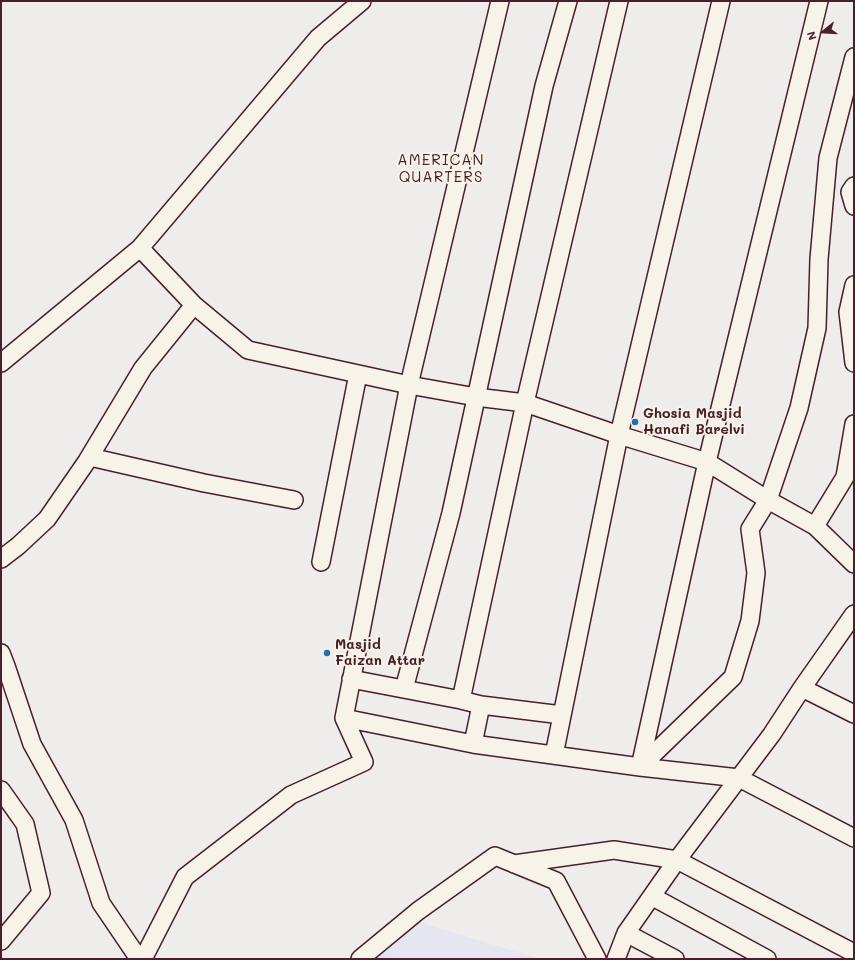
<!DOCTYPE html>
<html>
<head>
<meta charset="utf-8">
<style>
  body { margin:0 }
  #map { position:relative; width:855px; height:960px; overflow:hidden; background:#efedec; font-family:Mali,sans-serif }
  canvas { display:block }
  .frame { position:absolute; inset:0; border:2px solid #4a1f2b; pointer-events:none }
  .north { position:absolute; left:803px; top:12px; width:40px; height:40px; -webkit-text-stroke:3px #f7f3e8; paint-order:stroke; rotate:252deg; font-size:11px; font-weight:700; line-height:16px; text-align:center; color:#4a1f2b }
  .north::after { content:''; display:block; margin:auto; width:14px; height:18px; background:#4a1f2b; clip-path:polygon(50% 0,100% 100%,50% 72%,0 100%) }
</style>
</head>
<body>
<div id="map">
<canvas width="855" height="960"></canvas>
<div class="frame"></div>
<div class="north">N</div>
</div>
<script>
const context = document.querySelector('canvas').getContext('2d');
context.lineJoin = 'round';
function fill(path, color) { context.fillStyle = color; context.fill(path, 'evenodd'); }
function strokePath(path, color, width, dash) { context.strokeStyle = color; context.lineWidth = width; context.lineCap = dash ? 'butt' : 'round'; context.setLineDash(dash || []); context.stroke(path); }
function drawText(font, color, halo, rows, align = 'center') {
  context.font = font + ' Mali,sans-serif'; context.lineWidth = 4; context.setLineDash([]); context.textBaseline = 'middle'; context.strokeStyle = halo; context.fillStyle = color; for (const [text, x, y, turn = 0] of rows) {
    context.save(); context.translate(x, y); context.rotate((+turn || 0) * Math.PI / 180); context.textAlign = isNaN(turn) ? turn : align; if (halo) context.strokeText(text, 0, 0); context.fillText(text, 0, 0); context.restore();
  }
}
fill(new Path2D(`
  M409,919L540,959H360Z`), '#e5e6f1');
const street = new Path2D(`
  M854,186L850,192L854,206
  M140,248L194,305L248,350L409,385L476,397L525,403L619,435L707,462L768,500L815,526L854,564
  M854,285L848,312L854,363
  M1,363L140,248L318,38L362,1
  M90,457L204,483L294,500
  M815,526L845,477L854,424
  M1,559L18,546L47,519L87,461L143,368L194,305
  M321,562L358,374
  M1,653L6,666L32,744L74,820L101,903L139,959
  M351,679L461,700
  M802,688L854,714
  M404,689L451,513L544,86L568,1
  M481,705L562,715
  M344,718L473,744L640,767L739,778L854,838
  M473,744L481,705L461,700L525,403L619,1
  M554,755L619,435L721,1
  M640,767L707,462L819,1
  M640,767L733,677L750,621L756,573L750,529L768,500L799,408L817,328L819,259L828,158L854,57
  M1,790L25,824L41,893L1,941
  M514,864L614,850L677,860L854,953
  M653,897L767,959
  M626,933L675,959
  M143,959L185,877L291,795L364,762L344,718L409,385L500,1
  M360,959L418,911L495,856L556,881L597,959
  M616,959L626,933L677,860L772,734L802,688L854,614`);
strokePath(street, '#4a1f2b', 20);
strokePath(street, '#f7f3e8', 17);
for (const [x, y, r, color] of [
  [635,422,4,"#1f6fb2"],
  [327,653,4,"#1f6fb2"]
]) { const dot = new Path2D(); dot.arc(x, y, r, 0, 2 * Math.PI); context.fillStyle = color; context.fill(dot); strokePath(dot, '#f7f3e8', 1.5); }
drawText('bold 14px', '#4a1f2b', '#f7f3e8', [
  ["Ghosia Masjid",643,414],
  ["Hanafi Barelvi",643,430],
  ["Masjid",335,645],
  ["Faizan Attar",335,661]
], 'left');
context.letterSpacing = '1px';
drawText('15px', '#4a1f2b', '#f7f3e8', [
  ["AMERICAN",441,160],
  ["QUARTERS",441,177]
]);
context.letterSpacing = '0px';
</script>
</body>
</html>
